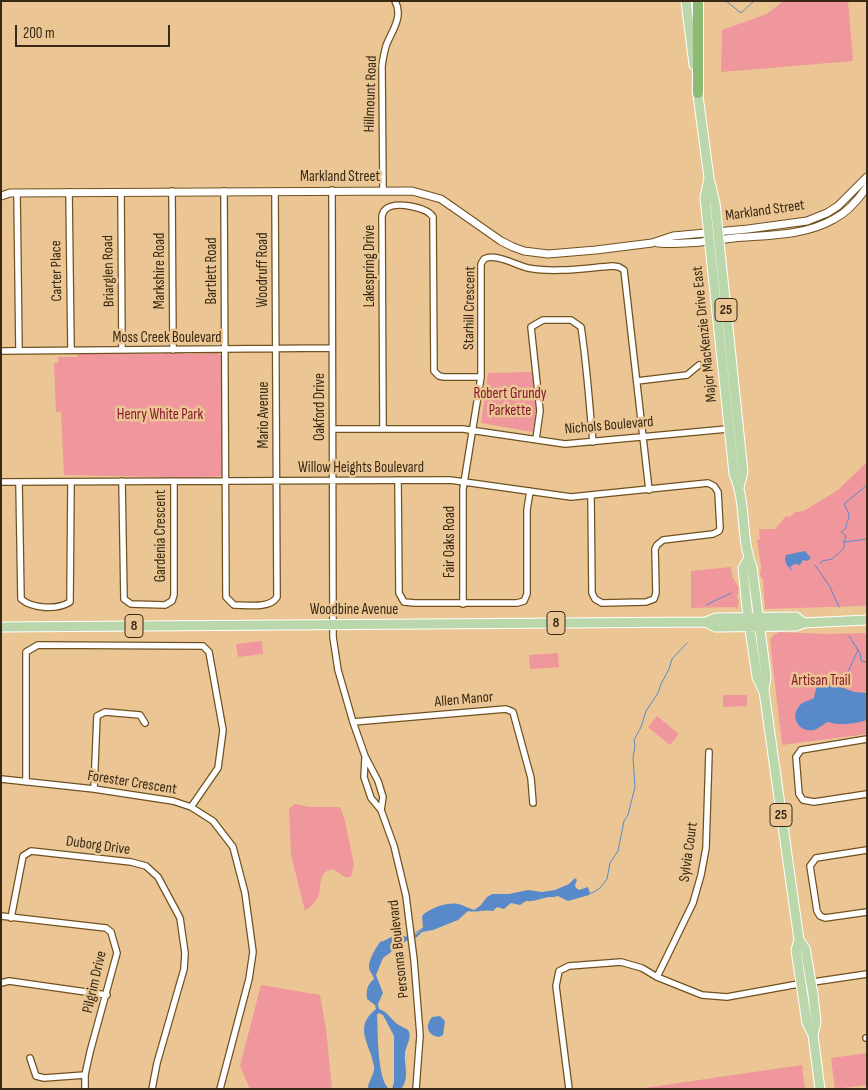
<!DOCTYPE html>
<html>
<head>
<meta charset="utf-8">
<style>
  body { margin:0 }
  #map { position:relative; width:868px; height:1090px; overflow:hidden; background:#ebc694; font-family:"Sofia Sans Condensed",sans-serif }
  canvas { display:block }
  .frame { position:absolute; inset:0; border:2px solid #372915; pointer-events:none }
  .scale { position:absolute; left:15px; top:25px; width:155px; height:22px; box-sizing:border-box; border:2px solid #372915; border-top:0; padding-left:6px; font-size:15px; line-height:18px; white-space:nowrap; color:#372915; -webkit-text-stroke:4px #ebc694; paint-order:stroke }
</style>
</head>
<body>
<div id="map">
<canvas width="868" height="1090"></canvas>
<div class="frame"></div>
<div class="scale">200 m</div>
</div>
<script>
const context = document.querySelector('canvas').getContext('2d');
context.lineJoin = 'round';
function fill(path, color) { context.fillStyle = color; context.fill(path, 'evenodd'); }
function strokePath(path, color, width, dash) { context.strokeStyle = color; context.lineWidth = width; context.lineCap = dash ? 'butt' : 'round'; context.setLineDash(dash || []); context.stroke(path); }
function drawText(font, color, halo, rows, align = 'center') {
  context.font = font + ' "Sofia Sans Condensed",sans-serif'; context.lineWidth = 5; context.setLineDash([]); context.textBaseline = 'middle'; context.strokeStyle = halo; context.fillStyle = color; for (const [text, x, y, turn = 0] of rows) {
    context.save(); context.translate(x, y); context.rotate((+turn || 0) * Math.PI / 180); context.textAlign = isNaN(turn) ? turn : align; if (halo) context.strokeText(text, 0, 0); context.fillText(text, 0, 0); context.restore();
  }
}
fill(new Path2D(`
  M783,1H848L853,61L721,72L722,30L767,14Z
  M77,352L81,354H163L166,352H181L184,354L217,353L221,356L222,370L223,472L221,476L166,480L165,477L64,475L61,412H56L54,363H58V357H77Z
  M532,372L536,409L533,432L481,423L488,373Z
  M867,462V605L861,606L765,609L763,579L760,576L761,566L757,540L760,539L759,529H775L786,516L790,517L795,512L804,511L838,490Z
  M731,567L732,576L739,588L737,597L739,601L737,609L734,607L691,608V571Z
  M779,632L826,634L867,633V734L782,745L770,640L773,635Z
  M262,641L263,654L238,657L236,644Z
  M558,653L559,667L530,669L529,655Z
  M723,695H747V706L723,707Z
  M657,716L679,734L670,745L648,727Z
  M295,804L310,807H340L345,821L354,865L351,877H345L333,869C315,872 324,888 317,899C314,904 309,908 305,911L291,855L289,809Z
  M261,985L320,995L326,1029L332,1089H250L240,1066Z
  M867,1053V1085L835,1089L831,1058Z
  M802,1065L805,1089H637Z`), '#f0969d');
fill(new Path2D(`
  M805,551L811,558L807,561L803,560L800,565L795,564L790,567L787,566L785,559L786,555Z
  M825,681L854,692L867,693V720C853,724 842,726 828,722C823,724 820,728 814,730C799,733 789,717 800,705C804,701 809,701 814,698C816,689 816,683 825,681Z
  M575,878L577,880L575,885L576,888L579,890L588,887L590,894L589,895L568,901L558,896C555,897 552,897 549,897C541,898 535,902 526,901L520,905L511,903L504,909L497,907L493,911C484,909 477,913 468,911L458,920L433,930L422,932L417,937L406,941L383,958L376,975L383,993L378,1004L379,1009C388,1012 390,1018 397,1024C400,1026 405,1028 408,1030C413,1037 405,1047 405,1054C404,1065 410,1079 401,1089H392L394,1082V1036L383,1015L379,1013L377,1015C378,1030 377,1080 389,1089H368C368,1080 375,1075 374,1067C371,1044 352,1028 376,1009L375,1005L367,999C366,990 367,985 374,979C373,974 370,973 369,968C368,960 376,948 380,942C385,941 388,938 392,937C406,933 409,943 423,928L422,916C430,908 447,902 458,904C463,905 468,908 474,910L480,906L487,897L492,894H509L528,890L542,892L555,890L569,884Z
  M440,1016L445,1021L443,1035L439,1037C427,1035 425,1026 432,1017Z`), '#588aca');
strokePath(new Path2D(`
  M726,1L741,13L754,1
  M844,542L867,539
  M820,563L822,561L832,559L844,548V542L846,536L841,532L846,528C846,523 848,522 849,517C849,512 846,508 844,504L867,485
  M815,565L830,587L839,607
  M790,567L791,570
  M706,605L731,593
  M849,636L860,653L861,661L867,662
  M841,687L858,650
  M589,893H592L600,888L607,879L610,863L618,851L624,821L628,815L635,787L633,758L635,746L634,740L641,727L646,711L658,693L661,684L669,669L672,659L687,643
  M414,934L423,928`), '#588aca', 1);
const minor = new Path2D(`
  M332,190L333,637L338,670L353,722L365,756L378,781L383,797L381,810
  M383,190L382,66C383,59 384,53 386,46C391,32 404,17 395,1
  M172,191L173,350
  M224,191L226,597L234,605C247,605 270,609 277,597L275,191
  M69,192L71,350
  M121,192L122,350
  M17,193L19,351
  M1,351L332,348
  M637,381L687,375L699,365
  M333,429H463L565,444L738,428
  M383,429L382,216C383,213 383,211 386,209C395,201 427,207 433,217L434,371L439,376L444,377H481
  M536,439L540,411L531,327L543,320H571L581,327C587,365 589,403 593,442
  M398,480L399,593L404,602L415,603H517L524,601L527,594V510L530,491
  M122,481L124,599L131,604L165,605L172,601L174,595V481
  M1,482L450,480L571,497L708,483L714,486L718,492L720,528L719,531L713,534L663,540L657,545L655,549L656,593L654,599L646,602L602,603L595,599L592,593L591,496
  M19,482L21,599C33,609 57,610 70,602L71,482
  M463,604V489L481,377V264L484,259C496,253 515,265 528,268C555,273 585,268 613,266L619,267L624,270L649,490
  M353,722L506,709L513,712L531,778L533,803
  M867,739L801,750L796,757L799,794L803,800L814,802L867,794
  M365,759L364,777L371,798L381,810L394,846L406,896L414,960L420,1035L416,1089
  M1,779L94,789L173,801L191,807L213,821L233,847L245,893L253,952L249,979L220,1089
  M26,782V652L38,645L203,646L209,652L223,730L218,768L191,807
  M94,789L97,716L105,712L140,715L145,723
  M867,850L816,858L810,866L817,911L820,916L825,918L867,912
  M1,916L106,928L111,932L117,953L90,1052L85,1075V1089
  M11,918L23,856L31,851L131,862L146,866L158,877L180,918L185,953L184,969L157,1063L152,1089
  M657,977L693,903L701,875L706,848L709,752
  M1,983L9,981L107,995
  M866,1038H867
  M30,1058L36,1076L44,1078L85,1075
  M569,1089L556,986L559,971L569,966L621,962L642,968L657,977L702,995L727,997L793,985L867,974`);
const tertiary = new Path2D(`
  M1,196L10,193L412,191L441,199L501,241L513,247L524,251L548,254L596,250L652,243L673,236L748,229L807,221L827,213L838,206L867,177
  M658,243C683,245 708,241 734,238C767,235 805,236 834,219C848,212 858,200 867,187`);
const primary = new Path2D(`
  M686,1L694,65
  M697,88L709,178L715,203L718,232L743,472L739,487
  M709,178L705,198L734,474C747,503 740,537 752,567L766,676L764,691L799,940L796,950L807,1023L813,1035
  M749,558L743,568L747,608L757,677L763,690
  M706,622L715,627L796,626L804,623L867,620
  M1,627L706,622L715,618L796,617L804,623
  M799,940L805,948L813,994L816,1022L813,1035L820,1089`);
const motorway = new Path2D(`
  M698,1V93`);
strokePath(minor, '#705120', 8);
strokePath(tertiary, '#705120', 9);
strokePath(primary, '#fff', 11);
strokePath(motorway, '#fff', 12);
strokePath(minor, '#fff', 5.5);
strokePath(tertiary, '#fff', 7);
strokePath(primary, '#bad6ab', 9);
strokePath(motorway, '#8cbb73', 10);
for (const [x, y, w] of [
  [726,310,22],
  [556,623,18],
  [134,626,18],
  [781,815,22]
]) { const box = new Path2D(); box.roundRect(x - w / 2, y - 11.5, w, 23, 4); context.fillStyle = '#ebc694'; context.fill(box); strokePath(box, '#372915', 1); }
drawText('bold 14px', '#372915', null, [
  ["25",726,310],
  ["8",556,623],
  ["8",134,626],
  ["25",781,815]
]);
drawText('15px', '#372915', '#ebc694', [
  ["Hillmount Road",371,94,-88],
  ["Markland Street",340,177],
  ["Markland Street",765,211,-8],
  ["Lakespring Drive",370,266,-90],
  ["Woodruff Road",263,270,-90],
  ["Carter Place",57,271,-91],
  ["Briarglen Road",109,271,-91],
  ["Markshire Road",160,271,-90],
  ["Bartlett Road",212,271,-90],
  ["Starhill Crescent",470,308,-89],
  ["Major MacKenzie Drive East",705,334,-96],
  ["Moss Creek Boulevard",167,338],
  ["Oakford Drive",320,407,-90],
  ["Mario Avenue",264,415,-90],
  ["Nichols Boulevard",609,426,-5],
  ["Willow Heights Boulevard",361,468],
  ["Gardenia Crescent",161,536,-90],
  ["Fair Oaks Road",450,542,-90],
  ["Woodbine Avenue",354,610],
  ["Allen Manor",464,700,-5],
  ["Forester Crescent",132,783,9],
  ["Duborg Drive",98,846,8],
  ["Sylvia Court",689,852,-82],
  ["Personna Boulevard",399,949,-96],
  ["Pilgrim Drive",95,982,-77]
]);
drawText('15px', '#85192f', '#ebc694', [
  ["Robert Grundy",510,394],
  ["Parkette",510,411],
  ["Henry White Park",160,415],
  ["Artisan Trail",821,681]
]);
</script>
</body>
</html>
